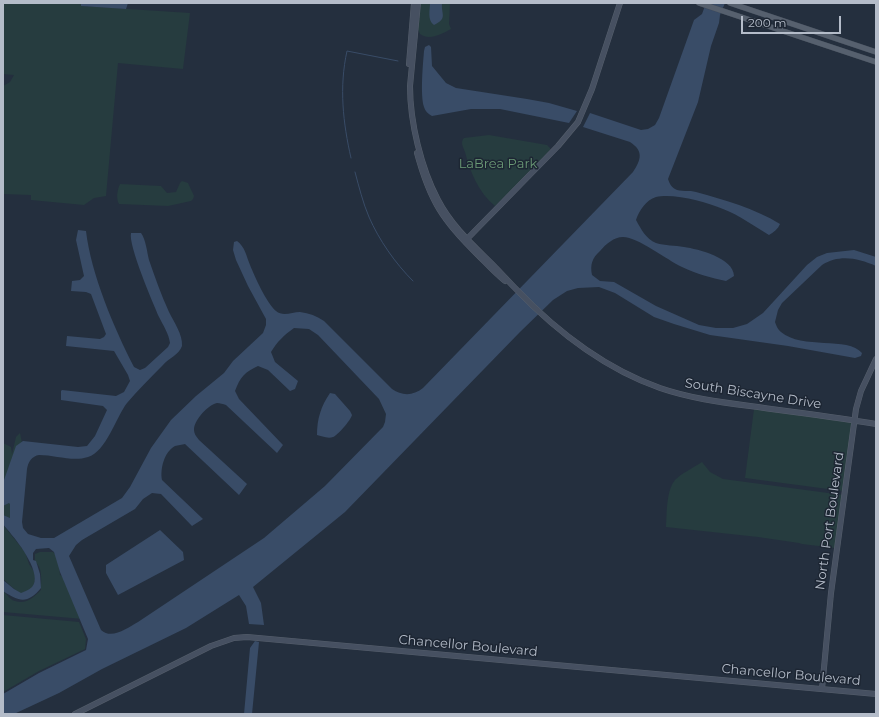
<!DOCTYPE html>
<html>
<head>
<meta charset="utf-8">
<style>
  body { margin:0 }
  #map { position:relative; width:879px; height:717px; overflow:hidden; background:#242f3e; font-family:Montserrat,sans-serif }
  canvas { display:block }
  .frame { position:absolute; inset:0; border:4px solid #b4bcc9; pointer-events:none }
  .scale { position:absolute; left:741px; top:16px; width:100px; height:18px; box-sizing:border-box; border:2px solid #b4bcc9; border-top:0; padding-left:5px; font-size:12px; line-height:14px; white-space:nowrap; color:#b4bcc9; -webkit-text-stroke:3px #1d2633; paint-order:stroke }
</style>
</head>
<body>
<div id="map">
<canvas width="879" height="717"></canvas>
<div class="frame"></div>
<div class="scale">200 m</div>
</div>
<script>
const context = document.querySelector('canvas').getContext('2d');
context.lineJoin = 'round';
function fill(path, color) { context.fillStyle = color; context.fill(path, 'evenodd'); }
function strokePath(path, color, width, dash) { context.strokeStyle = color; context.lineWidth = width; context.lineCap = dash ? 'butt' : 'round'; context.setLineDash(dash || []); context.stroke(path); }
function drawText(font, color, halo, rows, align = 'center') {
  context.font = font + ' Montserrat,sans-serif'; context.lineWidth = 3; context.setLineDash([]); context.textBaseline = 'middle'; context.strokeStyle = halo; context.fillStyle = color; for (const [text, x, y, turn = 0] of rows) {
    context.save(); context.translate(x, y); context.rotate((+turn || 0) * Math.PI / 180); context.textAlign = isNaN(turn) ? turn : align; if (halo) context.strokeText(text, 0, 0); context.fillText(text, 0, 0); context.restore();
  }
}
fill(new Path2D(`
  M3,3H81L82,6L190,13L183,69L118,63L106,196L94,198L84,205L31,200V195L3,194V86L10,82L14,75L3,74Z
  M421,3H450L449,24L451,29C442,34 429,41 420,34L418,29Z
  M489,135L547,145L550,148V150L495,206C479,193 470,172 465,152C463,147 460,142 464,138Z
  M182,181L188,183L194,196L193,199L191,201L168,206L119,204C116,199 117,190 120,184L161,186L167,193L176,192L180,183Z
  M754,409L852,422L843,491L745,478Z
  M20,433L22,443L3,496V466L4,464L3,443L11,447L12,454L16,437Z
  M702,462L710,472L723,479L843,495L835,548L802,544L799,543L758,537L666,527C667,513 666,491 675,480C682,473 693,468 702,462Z
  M10,502L12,520L3,516V506Z
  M3,525L25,552L29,564L35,573V581L32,589L20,594L3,579Z
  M40,552H53L58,556L60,575C64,577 65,580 65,584L69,588L83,619L3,612V591C7,594 10,600 15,601C26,605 34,597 41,590C41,581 43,567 35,562V554Z
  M3,615L79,622L86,639L85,649L39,671L3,692Z`), '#263c3f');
fill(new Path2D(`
  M81,3H128L126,9L81,6Z
  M430,3H442C441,15 448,18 434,25C427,20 430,10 430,3Z
  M706,3H725L720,15L719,23L711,46L698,102L668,179C669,182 671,187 675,189C680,192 690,190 696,192C725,200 754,208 780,224C778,229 774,232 769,235C754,226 739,215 723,209C706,202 674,193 656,197C646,200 639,211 636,220C641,229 646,239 656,243C665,246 675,245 684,247C698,249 734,258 734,276L726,281C711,278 697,274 682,267C667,260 638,237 623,237C614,237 606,244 600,251C592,258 590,265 592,275L600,281L614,282L656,306L699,325L716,328H733L747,324L763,313L807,265L817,257L827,253L854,250L876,257V266C858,258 839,254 822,265L782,303L778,310L775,322C776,325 778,330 781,332C802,350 848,336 862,353L861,356L855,358L788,346L710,335L674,324L654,317L615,293L599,287L578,288L567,291L553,300L520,332L345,512L253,587L261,603L264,625L249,624L246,606L239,595L186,628L102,669L59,693L14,714H3V694L39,673L86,650L88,639L60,572L54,552L49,548L36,549L33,553V560L36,561L40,574L41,588C28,604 19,602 3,591V580L14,589L21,593C25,591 29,590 32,587C43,575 19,543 11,534C9,531 5,527 3,524C2,522 3,517 3,515L10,518V504L9,503L3,506L4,480L16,446L23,441L78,447L87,446L95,436L107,410L103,406L61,400V391L62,390L116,396L124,392L130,381L128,375L114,351L66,346L67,336L100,339L104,337L106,334L91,294L86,292L71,291L72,281L80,280L84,276L76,240L78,230L86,231C91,274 114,328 134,367L140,370L145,368L168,347L170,343C169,334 163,325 159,317C153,303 128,245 131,233H141C146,240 147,252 149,260C155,277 161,295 169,312C174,322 183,335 182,346C179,355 169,358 163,365C151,377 138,390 127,403C116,417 106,452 88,457C73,462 55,455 39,455C32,456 28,462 27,469L22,522L23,528L28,534L41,538H54L122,498L130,487L151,448L171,420L196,396L224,373L233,361L263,333L266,325V319L248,286L236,260L233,250L234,242L237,241C245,247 246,255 250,265C255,277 266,302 276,311C283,317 292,312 300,312C309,313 317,316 324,321L392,389C402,396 413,396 423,388L633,172C641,160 644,151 630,142L583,127L590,113L641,130L648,129L655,125L659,118L694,20L702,14ZM294,328L309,329L318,335L379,399L386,414L385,422L383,427L325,486L264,538L138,622C127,628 112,640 101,630L69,556L76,545L82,540L135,509L143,499L152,493L161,494L192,526L203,519L162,480C160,469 164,452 175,446C178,445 182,445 185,444L239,495L247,484L199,440C196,436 194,434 194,429C195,419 208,405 217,403C220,403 223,404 226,405L277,453L283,445L239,399L235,391C240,377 245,372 258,366L268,370L290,391L295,389L298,381L275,362L271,352C277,342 284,335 294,328Z
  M429,45L431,47L432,66L446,83L456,88L527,99L549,103L577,111L569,123L500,109H471L432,116C428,114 425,111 424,107C420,95 423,64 424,51L425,47Z
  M330,393L335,394L350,411L352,415C351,420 337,436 333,437C328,439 321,436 317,435C317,419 321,406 330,393Z
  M160,530L183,552L184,560L118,595L106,573V565Z
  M255,641L259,642L252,714H244L250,648Z`), '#394c67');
strokePath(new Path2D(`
  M351,158C343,123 339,87 347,51L398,61
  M355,172C359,187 363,203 369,217C379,240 395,263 413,281`), '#394c67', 1);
const secondary = new Path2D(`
  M418,3L410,86C410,122 421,168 438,200C452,227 474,246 495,267C502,274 508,281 515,288C556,331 603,368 660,388C689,398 719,402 750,406C792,412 834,417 876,424
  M409,64L414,3
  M417,153C430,201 443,221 478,255C487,264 495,273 505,281
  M467,239L558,146L578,122L592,89L620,3
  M822,689L831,593L856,409L861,391L876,359
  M75,714L211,646L234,638L247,637L876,694`);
const primary = new Path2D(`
  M699,3L876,62
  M730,3L876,52`);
strokePath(secondary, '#565f6c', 6);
strokePath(primary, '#414a57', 6);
strokePath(secondary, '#465061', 5);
strokePath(primary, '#56606e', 5.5);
drawText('13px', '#6b9a76', '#1d2633', [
  ["LaBrea Park",498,164]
]);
drawText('13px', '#b4bcc9', '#1d2633', [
  ["South Biscayne Drive",753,394,9],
  ["North Port Boulevard",830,521,-82],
  ["Chancellor Boulevard",468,646,5],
  ["Chancellor Boulevard",791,675,5]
]);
</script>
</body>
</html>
